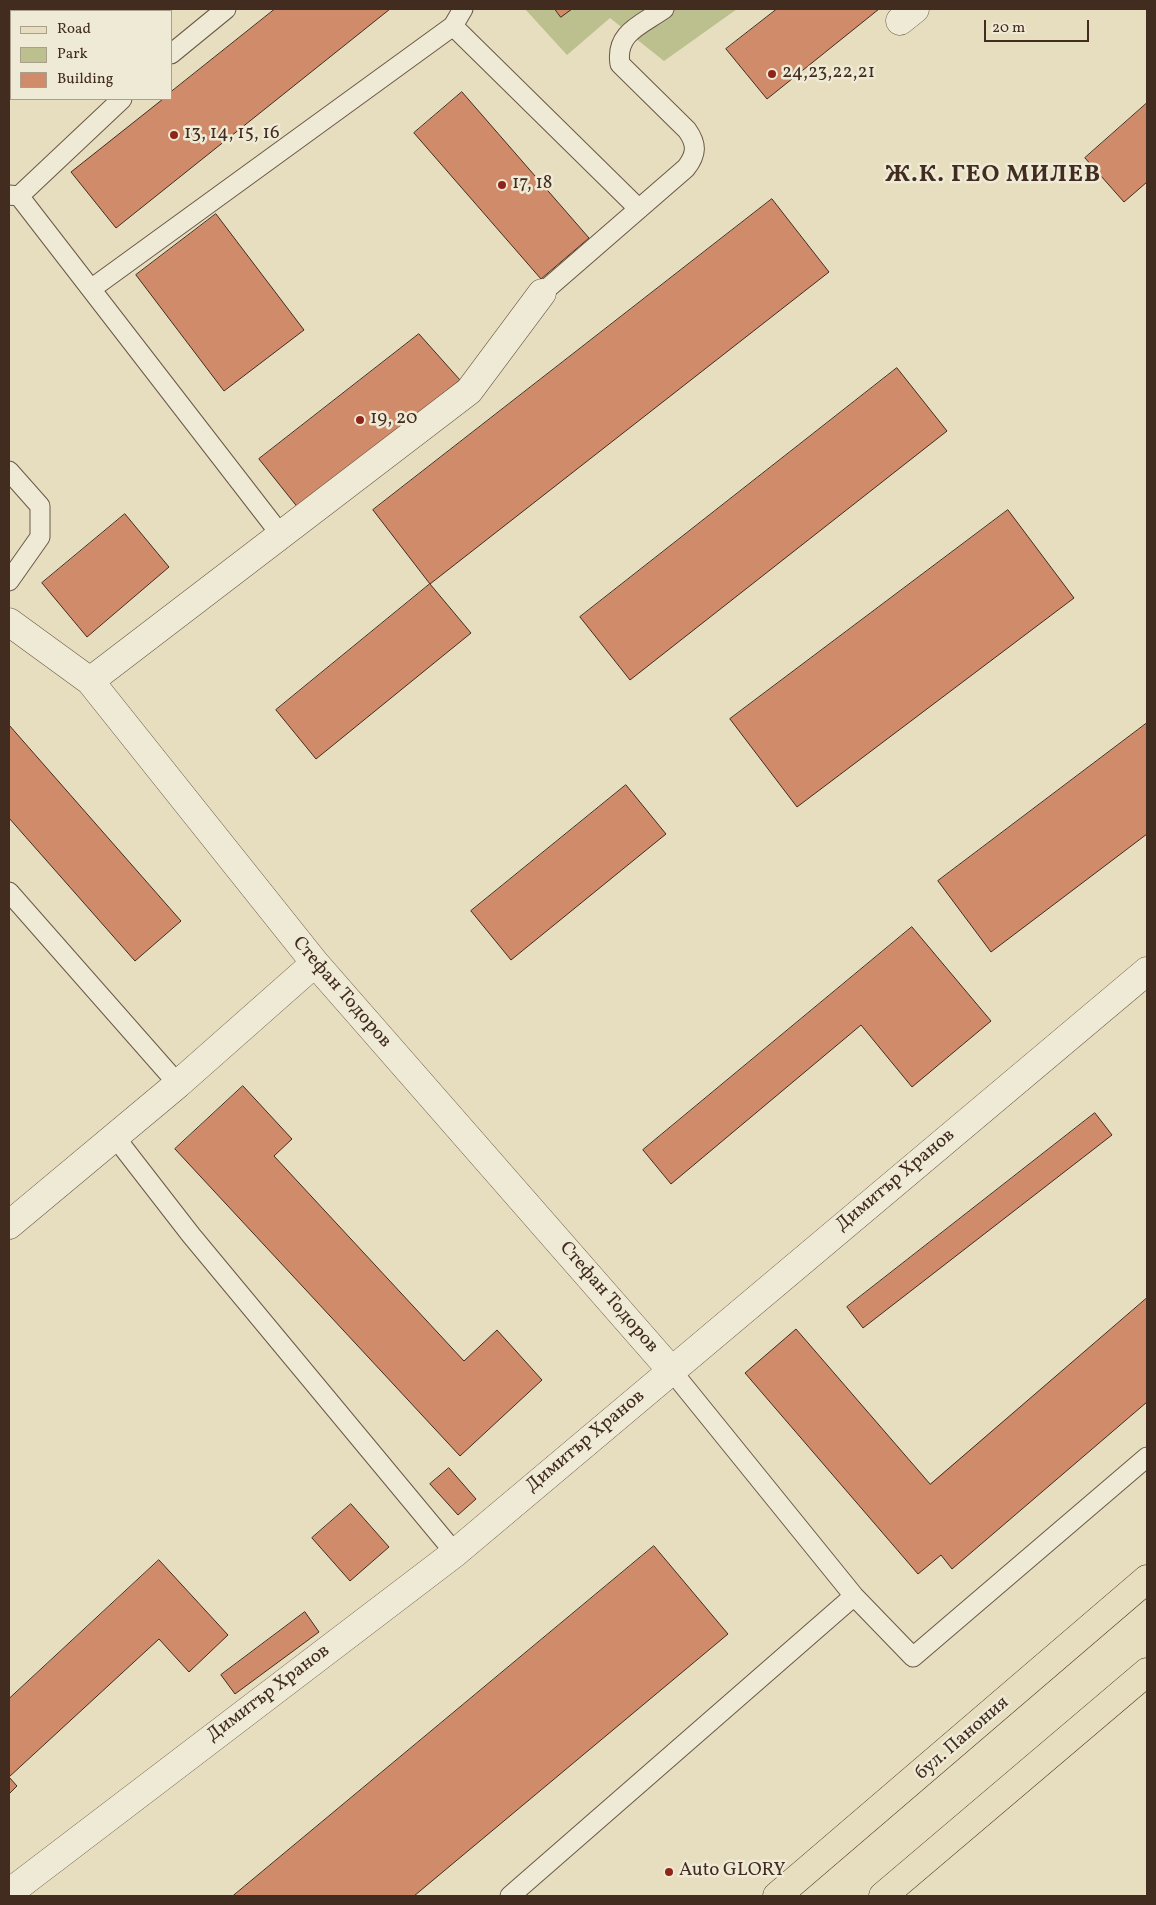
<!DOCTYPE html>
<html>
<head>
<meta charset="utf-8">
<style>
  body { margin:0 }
  #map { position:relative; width:1156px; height:1905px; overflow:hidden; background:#e7debf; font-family:Vollkorn,serif }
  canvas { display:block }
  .frame { position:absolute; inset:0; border:10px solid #422c20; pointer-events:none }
  .legend { position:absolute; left:10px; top:10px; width:162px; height:90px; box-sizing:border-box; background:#efead5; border:1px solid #aa9e8d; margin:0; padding:6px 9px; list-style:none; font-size:15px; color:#422c20 }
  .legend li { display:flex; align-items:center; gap:10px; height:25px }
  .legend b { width:25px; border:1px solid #aa9e8d }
  .scale { position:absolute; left:984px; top:20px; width:105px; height:22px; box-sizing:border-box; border:2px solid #422c20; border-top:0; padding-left:6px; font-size:15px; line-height:18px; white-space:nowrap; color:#422c20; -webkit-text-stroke:4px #efead5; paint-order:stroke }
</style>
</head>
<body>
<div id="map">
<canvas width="1156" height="1905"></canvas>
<div class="frame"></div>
<ul class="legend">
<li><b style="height:6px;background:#e7debf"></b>Road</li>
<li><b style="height:14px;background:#bcbf8e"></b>Park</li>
<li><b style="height:14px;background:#d08b6a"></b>Building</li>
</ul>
<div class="scale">20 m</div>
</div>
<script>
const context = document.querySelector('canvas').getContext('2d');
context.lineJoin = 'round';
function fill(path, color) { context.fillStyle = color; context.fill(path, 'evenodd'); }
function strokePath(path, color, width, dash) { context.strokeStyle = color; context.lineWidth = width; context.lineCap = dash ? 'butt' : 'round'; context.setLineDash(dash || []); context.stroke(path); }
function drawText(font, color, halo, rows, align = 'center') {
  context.font = font + ' Vollkorn,serif'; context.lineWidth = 5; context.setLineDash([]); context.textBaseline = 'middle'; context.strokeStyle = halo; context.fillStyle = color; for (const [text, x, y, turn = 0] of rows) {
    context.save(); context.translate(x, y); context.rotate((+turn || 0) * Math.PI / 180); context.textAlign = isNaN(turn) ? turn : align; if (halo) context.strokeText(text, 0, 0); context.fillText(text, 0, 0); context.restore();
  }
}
fill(new Path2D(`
  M525,9H737L664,61L610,18L567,55Z`), '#bcbf8e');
const building = new Path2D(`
  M275,9H390L116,228L71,172L163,99H171V92Z
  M555,9H572L561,17Z
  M777,9H879L767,99L726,49Z
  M462,92L589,238L541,279L414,133Z
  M1147,103V182L1124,202L1085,158Z
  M772,199L829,272L430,584L373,510Z
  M216,214L304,330L224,391L136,275Z
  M419,334L460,380L299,509L259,459Z
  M897,368L947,431L630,680L580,617Z
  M1008,510L1074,598L797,807L730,719Z
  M125,514L169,567L87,637L42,583Z
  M430,584L471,633L316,759L276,710Z
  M1147,723V834L991,952L938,881Z
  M9,725L181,921L135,961L9,818Z
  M626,785L666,834L511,960L471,911Z
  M912,927L991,1021L912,1087L861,1025L671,1184L643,1150Z
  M243,1086L292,1139L274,1156L464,1361L497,1330L542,1380L460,1456L175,1149Z
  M1095,1113L1112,1135L863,1328L847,1307Z
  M1147,1298V1402L952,1569L941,1555L918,1574L745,1373L796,1329L930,1484Z
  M449,1468L476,1499L458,1515L430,1484Z
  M351,1504L389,1547L350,1581L312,1538Z
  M654,1546L728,1634L414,1896H233Z
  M159,1560L228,1635L189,1672L159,1639L9,1777L17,1786L9,1794V1699Z
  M305,1612L319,1632L235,1694L221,1675Z`);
fill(building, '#d08b6a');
strokePath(building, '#422c20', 1);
const service = new Path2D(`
  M453,26L463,9
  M171,54L226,9
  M9,195L19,196L281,535
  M19,196L122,99
  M91,289L453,26L639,209
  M542,293L686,168C697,154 697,144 687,130L620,64C615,33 641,25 664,9
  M9,471L40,506V537L9,581
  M9,892L178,1084
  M115,1137L191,1235L455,1553
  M671,1370L854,1596L913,1657L1147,1457
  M510,1896L854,1596`);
const minor = new Path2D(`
  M900,21L915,9
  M9,622L90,681L315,963L671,1370
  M90,681L469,391L542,293
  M9,1225L178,1084L315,963
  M9,1893L455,1553L1147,971`);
const primary = new Path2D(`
  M777,1896L1147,1579
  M883,1896L1147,1672`);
strokePath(service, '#6b5848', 21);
strokePath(minor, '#6b5848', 29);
strokePath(primary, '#422c20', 29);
strokePath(service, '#efead5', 19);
strokePath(minor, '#efead5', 28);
strokePath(primary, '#e7debf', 28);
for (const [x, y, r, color] of [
  [772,74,5,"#8f2418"],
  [174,135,5,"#8f2418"],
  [502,185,5,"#8f2418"],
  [360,420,5,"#8f2418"],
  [669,1872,5,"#8f2418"]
]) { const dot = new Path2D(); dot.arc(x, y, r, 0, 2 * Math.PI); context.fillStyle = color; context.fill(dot); strokePath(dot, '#efead5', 2); }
drawText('19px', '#422c20', '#efead5', [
  ["24,23,22,21",782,74],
  ["13, 14, 15, 16",184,135],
  ["17, 18",512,185],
  ["19, 20",370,420],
  ["Auto GLORY",679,1872]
], 'left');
drawText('19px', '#422c20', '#efead5', [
  ["Стефан Тодоров",341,993,49],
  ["Димитър Хранов",896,1181,-40],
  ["Стефан Тодоров",608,1298,49],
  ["Димитър Хранов",586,1442,-40],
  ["Димитър Хранов",269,1694,-37],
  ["бул. Панония",963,1739,-41]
]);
context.letterSpacing = '1px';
drawText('bold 24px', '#422c20', '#efead5', [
  ["Ж.К. ГЕО МИЛЕВ",993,177]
]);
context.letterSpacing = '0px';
</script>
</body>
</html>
